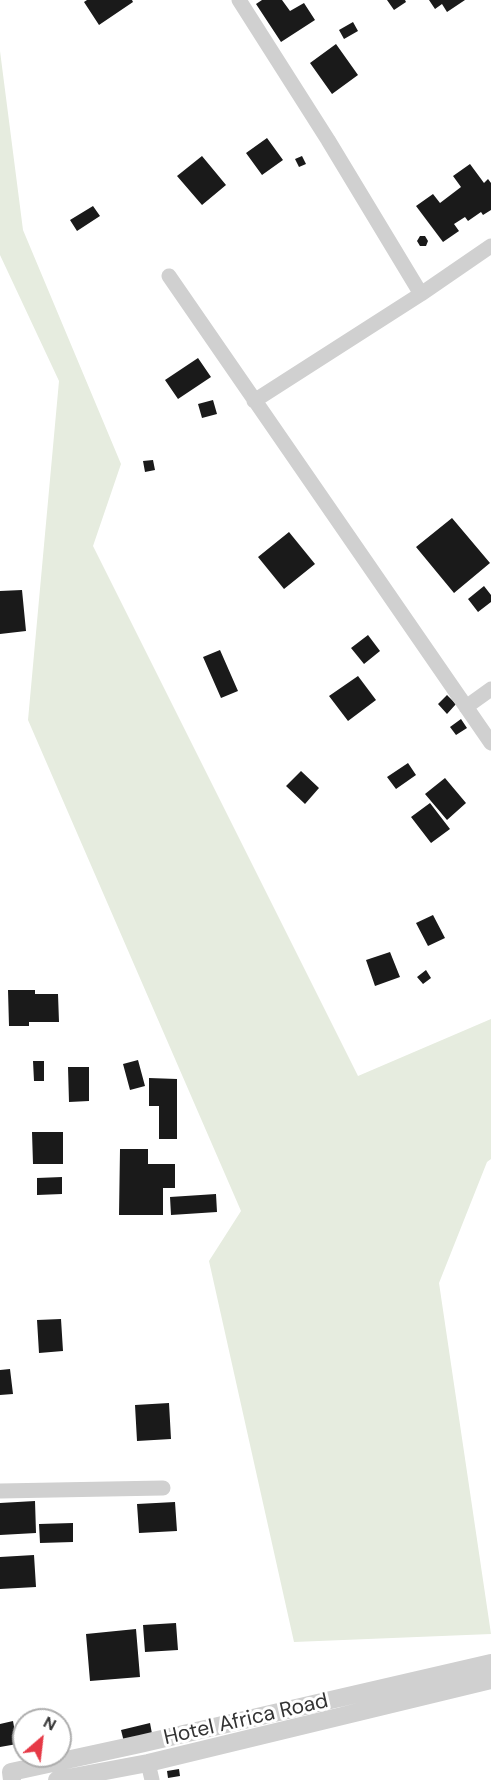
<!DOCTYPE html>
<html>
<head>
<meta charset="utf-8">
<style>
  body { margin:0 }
  #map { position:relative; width:491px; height:1780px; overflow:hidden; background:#fff; font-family:"DM Sans",sans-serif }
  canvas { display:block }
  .north { position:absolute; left:12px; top:1708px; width:60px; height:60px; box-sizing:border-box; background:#fff; border:2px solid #adadad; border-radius:50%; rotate:28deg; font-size:16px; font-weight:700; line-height:24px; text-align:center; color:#333 }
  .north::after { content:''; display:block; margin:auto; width:21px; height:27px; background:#e63946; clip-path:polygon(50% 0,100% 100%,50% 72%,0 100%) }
</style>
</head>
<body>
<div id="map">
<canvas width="491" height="1780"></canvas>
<div class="north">N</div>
</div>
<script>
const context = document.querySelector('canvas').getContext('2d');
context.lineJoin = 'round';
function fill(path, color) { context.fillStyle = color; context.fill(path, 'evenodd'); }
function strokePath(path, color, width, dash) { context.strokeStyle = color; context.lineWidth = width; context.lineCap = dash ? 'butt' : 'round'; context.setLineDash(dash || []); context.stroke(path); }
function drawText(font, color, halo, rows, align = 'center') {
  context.font = font + ' "DM Sans",sans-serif'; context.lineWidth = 6; context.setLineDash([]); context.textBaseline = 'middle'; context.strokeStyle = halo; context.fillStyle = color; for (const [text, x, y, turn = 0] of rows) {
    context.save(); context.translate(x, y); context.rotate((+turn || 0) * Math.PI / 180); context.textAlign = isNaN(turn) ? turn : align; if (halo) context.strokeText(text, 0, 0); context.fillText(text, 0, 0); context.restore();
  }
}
fill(new Path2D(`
  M0,51L23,230L121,464L93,546L358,1076L491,1019V1159L487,1162L439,1283L491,1634L294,1642L209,1261L241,1211L28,720L59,381L0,255Z`), '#e6ecdf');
fill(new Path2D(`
  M87,0H132L133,2L99,25L84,2Z
  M262,0H282L290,11L304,3L315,20L281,42L256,4Z
  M387,0H405L406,2L394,10Z
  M429,0H465L447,12L442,4L435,9Z
  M353,22L358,31L344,39L339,30Z
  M336,44L358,75L332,94L310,63Z
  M267,138L283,160L262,175L246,153Z
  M202,156L226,185L202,205L177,176Z
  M302,156L306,164L299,167L295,159Z
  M470,164L484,183L488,179L491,183V210L483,215L481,212L468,221L465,217L454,224L459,231L443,242L416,206L433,194L440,203L461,187L453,176Z
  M93,206L100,216L77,231L70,220Z
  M420,236H425L428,241L426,246H420L417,241Z
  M198,358L211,377L178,399L165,380Z
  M213,400L217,414L202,418L198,404Z
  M153,460L155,470L145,472L143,461Z
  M452,518L490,563L454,593L416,547Z
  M289,532L315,564L284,589L258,557Z
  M484,586L491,595V602L478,612L468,599Z
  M22,590L26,631L0,634V591Z
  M368,635L380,651L364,664L351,648Z
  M220,650L238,691L221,698L203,657Z
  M358,676L376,700L348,721L329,696Z
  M447,695L456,704L447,714L438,704Z
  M461,719L467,728L456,735L450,727Z
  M408,763L416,775L396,789L387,777Z
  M301,771L319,788L305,804L286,786Z
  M445,778L466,803L447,820L425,794Z
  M430,803L450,829L431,843L411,817Z
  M433,915L445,938L428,946L416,923Z
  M390,952L400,977L375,986L366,960Z
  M426,970L431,978L423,984L417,977Z
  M8,990H35V994H58L59,1022H29V1026H9Z
  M138,1060L145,1086L130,1090L123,1064Z
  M33,1061H44V1081H34Z
  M68,1067H89V1101L69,1102Z
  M149,1078L177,1079V1139H159V1106H149Z
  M32,1132H63V1164H33Z
  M120,1149H148V1164H175V1188H163V1215H119Z
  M62,1177V1194L37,1195V1178Z
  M216,1194L217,1212L171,1215L170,1197Z
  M61,1319L63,1351L39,1353L37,1320Z
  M10,1369L13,1394L0,1395V1370Z
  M169,1403L171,1439L137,1441L135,1405Z
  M35,1501L36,1533L0,1535V1503Z
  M175,1502L177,1531L139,1533L137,1504Z
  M73,1523V1542L40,1543L39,1524Z
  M34,1555L36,1587L0,1589V1557Z
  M176,1623L178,1650L145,1652L143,1625Z
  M136,1629L140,1677L90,1681L86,1634Z
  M13,1721L17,1744L0,1747V1724Z
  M150,1723L153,1739L125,1746L121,1730Z
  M179,1769L180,1776L168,1778L167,1771Z`), '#1a1a1a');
strokePath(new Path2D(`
  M239,0L328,140L421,294
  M169,276L491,743
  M254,401L421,294L491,246
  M466,707L491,689
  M0,1491L163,1488
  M148,1763L152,1780`), '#d0d0d0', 15);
strokePath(new Path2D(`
  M12,1780L11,1772L140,1744L491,1663
  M57,1780L148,1763L491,1680`), '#d0d0d0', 18);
drawText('21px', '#333', '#fff', [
  ["Hotel Africa Road",246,1720,-13]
]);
</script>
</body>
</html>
